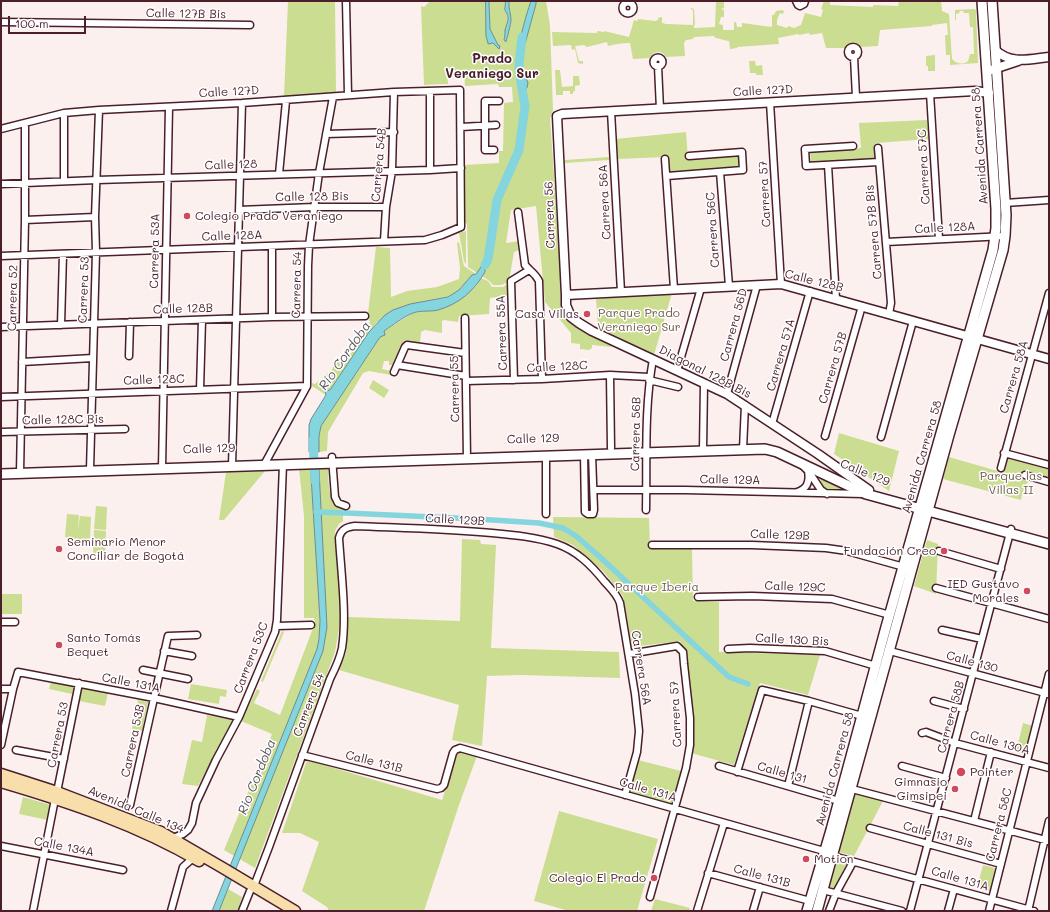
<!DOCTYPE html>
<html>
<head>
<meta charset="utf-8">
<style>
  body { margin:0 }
  #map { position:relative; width:1050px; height:912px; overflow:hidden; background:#fcf0ee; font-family:Mali,sans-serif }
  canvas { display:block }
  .frame { position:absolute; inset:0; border:2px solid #4a1f2b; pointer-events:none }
  .scale { position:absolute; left:8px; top:16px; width:78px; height:18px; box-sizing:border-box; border:2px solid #4a1f2b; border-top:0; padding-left:5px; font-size:12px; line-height:14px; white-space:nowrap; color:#4a1f2b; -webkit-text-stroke:3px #fff; paint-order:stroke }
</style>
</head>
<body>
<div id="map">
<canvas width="1050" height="912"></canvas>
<div class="frame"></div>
<div class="scale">100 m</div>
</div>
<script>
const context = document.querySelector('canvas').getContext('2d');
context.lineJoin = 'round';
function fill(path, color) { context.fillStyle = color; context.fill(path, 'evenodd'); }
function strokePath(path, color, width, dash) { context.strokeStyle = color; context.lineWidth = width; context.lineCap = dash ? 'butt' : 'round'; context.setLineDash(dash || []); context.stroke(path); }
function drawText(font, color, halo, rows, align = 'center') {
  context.font = font + ' Mali,sans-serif'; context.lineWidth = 3; context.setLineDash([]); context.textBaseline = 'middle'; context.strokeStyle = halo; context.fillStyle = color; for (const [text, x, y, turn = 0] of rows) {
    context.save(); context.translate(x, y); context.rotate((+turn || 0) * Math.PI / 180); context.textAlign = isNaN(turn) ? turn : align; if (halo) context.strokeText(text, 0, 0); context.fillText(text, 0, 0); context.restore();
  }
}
fill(new Path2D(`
  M288,1H335L336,92L284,97Z
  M430,1H486V36L490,43H493L497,47L498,45L490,29L489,1H506L505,10C511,19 507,29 504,40L507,41C507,34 510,28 511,21C511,14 508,8 509,1H531L519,45L523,47L525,44L536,4V1H546L550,25L553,110L550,118L562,291C563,299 563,308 566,316C572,329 599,339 612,345L611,347L592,345V348L589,350L580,349V344L571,343V333L545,302L536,206L511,210L506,243L520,241L521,249L514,252L509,281C504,285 499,286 493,285L488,280L468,267L467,224L465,222L464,165L499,163V151H503L504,103L513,102L512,87H499L498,84L465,86L464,71L447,73L448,84L424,85L421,6L424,7ZM520,63L527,80L528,87L524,88L521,86L520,83Z
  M716,1H724V8L721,9L724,10V17H721L719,24L723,25V30H734V22H736L737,27H742V23L772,27V15H774L776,11L782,10L784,11L783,14L780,13L777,20V25L787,28L788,26L794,28L801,25L805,13L821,17L823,10L821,9L824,1H830V5L873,7V5L898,6L899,1H941L942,11L949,14L952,59C955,63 963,66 968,61C969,59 969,57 970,54H974L973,27H970L969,13H964L963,11H960L959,13L956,14V20H955V10L974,9L976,10L978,63L950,65V55H946L945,35H948L947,23L932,25V26L880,30L878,46L861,47C856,41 850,41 845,48H826L822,33L810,35L809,33L799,35L798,34L778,38L779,44L737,47V48L730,49L729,41C724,41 720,38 715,38L714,36L694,37L693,39L686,40L684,43L685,56L666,57C663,52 659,51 654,53L650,58L633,59L630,43C622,43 615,44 608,46L607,42L587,47L584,45L575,46L579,61H583V64L578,63L575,49L572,50L571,45L553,46L552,32L597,33V31L604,32V31L629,37L634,20L637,21L638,19L655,21L658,20V18L662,17V23L666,24L693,25V10L691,9V8L694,9L695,25H694V28L715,27Z
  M935,55V71H928V66H926V56Z
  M749,61H755L756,66L762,65L763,75H756V73H750Z
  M555,70H560L562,87L573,86V76H579L580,85L575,86V91L573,92V94H570V91H563V95H556Z
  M927,120L929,139L876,143L877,160L811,163L810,151L861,148L859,123Z
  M686,132L688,158L739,154L740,168L669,173L667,157L617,159L615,139Z
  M609,157V160L565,163V160Z
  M466,231V265L464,261L459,233Z
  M459,242L464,266L476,274L472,275L459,290L448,297L424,301L377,322L369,332L330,390L325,391L326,395L312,386V383L315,384L317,382L321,381L325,374L331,373L336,357L345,361L357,346C356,337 362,337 366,331C368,329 369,327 370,324L368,313L376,247L390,248L391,297L407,291L437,287L459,279L460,268L457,243Z
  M481,278L488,281L492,287H503L509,283L508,296L490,298L489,314L459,316L458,322L444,320L442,321V333L425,330L421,332L420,343L405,340L401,345L392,365H389V361H384L382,369L391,371V375L369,371L363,373L328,432L327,451L319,452V436L321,426L384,331L413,313L424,311L437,310L476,286Z
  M672,293L654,355L598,327L596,299Z
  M373,380L389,390L384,398L369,388Z
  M839,433L899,451L889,491L834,454Z
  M1007,456L1049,467V480L1032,475L1023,491L1021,500L943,479L949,457L1001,472L1005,469L1007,461L1005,459Z
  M299,469H328C329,484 327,501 343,509V521L339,524L335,531L341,618L335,652L255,868L224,850L272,734L241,721L257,689L260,691L254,703L280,715L315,623L314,618H304V516Z
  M265,471L224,520H219L226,472Z
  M824,478L851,490L824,489L820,485L821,479Z
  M96,506L107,507L106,530L94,529Z
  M67,514L79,515L78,531L80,516L91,517L90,541L65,537Z
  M553,517L649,518L650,549H692L693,601L719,602V652L820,655L808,695L760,683L734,765L691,753L685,654L680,641L632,647L623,596L603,571L573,545L554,537Z
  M94,530L106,531L105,555L93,553Z
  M462,539L480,540L481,544L496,545L491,648L619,652L620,678L521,675L487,676L482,746L452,740L459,705L339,670L346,653L348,617L460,621Z
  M927,540L938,544L936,594L914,586Z
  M1,594H22V614H1Z
  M282,631L284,632L263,682L261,681Z
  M51,682L74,686L72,694L49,689Z
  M191,684L227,690L226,697L220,696L219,704L188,699Z
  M82,688L108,693L105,706L79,701Z
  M138,700L148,702L142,731L132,729Z
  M207,715L233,720L198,786L182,784L192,740L202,742Z
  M1023,723L1033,726L1026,755L1016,752Z
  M458,752L477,756L459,805L424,911H329L327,907L302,891L319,842L300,833H282L307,760L442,800Z
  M638,760L681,771L672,804L629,792Z
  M855,793L883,801L854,856L838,852Z
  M23,797L51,805L48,820L19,814Z
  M559,811L658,839L637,911H569L534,901Z
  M837,861L846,864L834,889L829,888Z
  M983,865L995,868L990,891L977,888Z
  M228,889L242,897L237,911H219Z
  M655,899L690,908L689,911H651Z`), '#cadd91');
const water = new Path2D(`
  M486,1H489V3L490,29L498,45L500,46L499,49L493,43L488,44V43L486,36Z
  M506,1H509C508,8 511,13 511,20C511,24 507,38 506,42L504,40C505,36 505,33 505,30C507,22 511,19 505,10Z
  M531,1H536V4L525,44L523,47L520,48C518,42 528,9 531,1Z
  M517,63H520L528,83L527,88L525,89L521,86C519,78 515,72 517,63Z
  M490,250L492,251L488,258L489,260L487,268L485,269V272C474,291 459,304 438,310C430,312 421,310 413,313C403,317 393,325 384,331L385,335L380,337L321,426L319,436V452H309V425L311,419L326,395L325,391L330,390L369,332L385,315L393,310L410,304L448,297L459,290L472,275L476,274L486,260L485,256L490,252Z
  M311,469H319L327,627L323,651L219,911H212L317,649L319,639L320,621Z`);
fill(water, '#84d5de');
strokePath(water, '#6d8c96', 1);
strokePath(new Path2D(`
  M316,512L347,513L477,519L539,523L563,528L576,536L600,557L729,677L748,684`), '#84d5de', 5.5);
strokePath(new Path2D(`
  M485,265L488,259L497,200L519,150L525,106L520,77L519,65L522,37
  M313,440L315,481`), '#84d5de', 9);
const minor = new Path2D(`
  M346,1L348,95
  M796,1L798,5L800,6L804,4L805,1
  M622.5 8a5.5 5.5 0 1 1 11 0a5.5 5.5 0 1 1-11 0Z
  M1,22L250,25
  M848 52a5 5 0 1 1 10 0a5 5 0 1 1-10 0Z
  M854,57L856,97
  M653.5 62a4.5 4.5 0 1 1 9 0a4.5 4.5 0 1 1-9 0Z
  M658,66L660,109
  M930,93L939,239
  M770,102L781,284
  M611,111L621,292
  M64,113V181
  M461,127L496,125
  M1,129L64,113L99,110L242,103L394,92L460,90L461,227L442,235L425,240L1,256
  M326,134L394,132
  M853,146L805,149L806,166L879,162
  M878,148L891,303L889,314
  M494,150H485V101H499
  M665,159L674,289
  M828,165L836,299
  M430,170V91
  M720,172L729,286
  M279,174L286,101
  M667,176L743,170L742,152L689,156
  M1,184L97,180L430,170L461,168
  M1005,203L1049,200
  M239,210L314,207H386
  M518,212L525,265C530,271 535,273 539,281L542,379
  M25,220L95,217
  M384,241L386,207L392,171L394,92
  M886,242L1005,236
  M272,246V317
  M465,318L467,459
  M61,325L63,254
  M1,327L272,317L365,316
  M129,356L130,322
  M22,362L93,358
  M397,365L466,376
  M677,371L701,288
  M394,372L405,347L407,345L465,353
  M610,375L611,448
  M514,380L511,281L529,270
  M649,380L678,387
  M466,381L542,379L610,375L649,377
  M200,390L202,320
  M727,394L757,285
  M1,397L307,386
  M772,424L810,291
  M1,432L125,429
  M825,436L862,306
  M881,437L913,321
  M743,449L745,405
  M703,450L704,383
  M1004,453L1049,465
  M584,454L585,512L588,514H593L594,510L592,454
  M546,456V514
  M332,457L335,497L338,503L346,506
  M264,465L307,386L308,266L309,245L319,173L333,97
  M232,466L242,103
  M162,468L169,107
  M1001,468L1049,293
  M90,470L96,252L95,217L99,110
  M809,472L821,490L827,494
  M20,473L25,220V124
  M1025,475L1049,482
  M594,490H685L864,494
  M797,492C807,489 810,482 808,471L803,466
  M646,510C647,459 644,409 653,359
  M652,545H752L826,548L847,551L904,567
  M939,551L1001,569
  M936,588L1049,619
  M698,597L752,596L832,599L890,615
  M1,622H15
  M277,626L311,625
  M942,630L982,639
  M728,649L750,648L825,651L876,666
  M164,651L192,656
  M890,651L1049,694
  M629,654L677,646L683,652L684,664L690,718V745L686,768L650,897
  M143,670L188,679
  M1,689H13
  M934,701L964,709
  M922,733L926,732L955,743L1049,768
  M1,745L13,689L18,672L154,698L239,717
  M16,750L64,759
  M302,755L437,789L441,788L444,785L453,753L455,750L460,748L824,851
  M719,766L839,801
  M902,766L946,778
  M737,772L762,690L809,701L862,716
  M788,786L809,701
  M852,789L1049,841
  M57,792L79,683
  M130,805L168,636L197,635
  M974,821L991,752
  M870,828L1001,864
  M173,838L183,834L188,830L192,823L196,803L216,760L239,717L275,632L277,620L283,464
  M1,846L123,870
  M833,856L1034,911
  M708,873L810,901
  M254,886L269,847L330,679C335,669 340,659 342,648C347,616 341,571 339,538C341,529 347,527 355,526C401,528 446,529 492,533C514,535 536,537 557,544C577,551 591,565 604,581C610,588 617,594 620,603L635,694L639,731L637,752L625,795
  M823,890L902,911
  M33,911L55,799
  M171,911L183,867L193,858
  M242,911L250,891
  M697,911L724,823
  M753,911L760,887
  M829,911L836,893L853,862
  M910,911L1011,529
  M948,911L954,889
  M989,911L1049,674
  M1028,911L1049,821`);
const tertiary = new Path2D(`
  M995,50C1012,65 1029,59 1049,57
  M991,70L1018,61
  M566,295L781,284L1049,359
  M869,490L818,454L727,394L592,331L579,323L571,317L566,305V295L557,116L562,114L975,91L989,93`);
const secondary = new Path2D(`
  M1,474L765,449L777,452L866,494L1049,544
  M807,911L831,830L886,627L993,250L996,228V209L982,1
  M817,911L949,435L1003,250L1005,236L1006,215L992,1`);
const primary = new Path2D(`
  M1,774L57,792L161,832L223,868L295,911
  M1,782C69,802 138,825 199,861`);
strokePath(minor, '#4a1f2b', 9);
strokePath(tertiary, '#4a1f2b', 11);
strokePath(secondary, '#4a1f2b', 12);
strokePath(primary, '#4a1f2b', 13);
strokePath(minor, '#fff', 6);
strokePath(tertiary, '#fff', 8);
strokePath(secondary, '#fff', 9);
strokePath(primary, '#f8deab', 10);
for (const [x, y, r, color] of [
  [187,216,4,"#d1495b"],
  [587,314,4,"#d1495b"],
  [59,549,4,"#d1495b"],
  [944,551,4,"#d1495b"],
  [1027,591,4,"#d1495b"],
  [59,645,4,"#d1495b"],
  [961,772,5,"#d1495b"],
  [955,789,4,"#d1495b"],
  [806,859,4,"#d1495b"],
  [654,878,4,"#d1495b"]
]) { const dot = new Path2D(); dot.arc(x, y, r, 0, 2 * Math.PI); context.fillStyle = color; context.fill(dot); strokePath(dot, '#fff', 1.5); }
drawText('12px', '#4a1f2b', '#fff', [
  ["Calle 127B Bis",186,14,1],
  ["Calle 127D",763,91,-3],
  ["Calle 127D",229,92,-3],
  ["Avenida Carrera 58",980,146,-94],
  ["Calle 128",231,165,-2],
  ["Carrera 54B",379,165,-85],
  ["Carrera 57C",924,167,-93],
  ["Carrera 57",765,194,-93],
  ["Calle 128 Bis",312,197,-1],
  ["Carrera 56A",605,202,-93],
  ["Carrera 56",550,215,-92],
  ["Calle 128A",945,228,-3],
  ["Carrera 56C",713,230,-94],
  ["Carrera 57B Bis",874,232,-95],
  ["Calle 128A",232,236,-2],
  ["Carrera 53A",155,251,-89],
  ["Calle 128B",814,281,14],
  ["Carrera 54",297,285,-89],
  ["Carrera 53",84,290,-88],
  ["Carrera 52",13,298,-89],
  ["Calle 128B",183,309,-2],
  ["Carrera 56D",734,325,-75],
  ["Carrera 55A",502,333,-92],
  ["Carrera 57A",781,355,-74],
  ["Calle 128C",557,367,-3],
  ["Carrera 57B",833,368,-74],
  ["Diagonal 128B Bis",705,372,27],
  ["Carrera 58A",1014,377,-74],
  ["Calle 128C",154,380,-2],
  ["Carrera 55",455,389,-91],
  ["Calle 128C Bis",63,420,-1],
  ["Carrera 56B",636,434,-89],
  ["Calle 129",533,439,-2],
  ["Calle 129",209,449,-2],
  ["Avenida Carrera 58",922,457,-74],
  ["Calle 129",865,473,22],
  ["Calle 129A",730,480,1],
  ["Calle 129B",455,520,3],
  ["Calle 129B",780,535,2],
  ["Calle 129C",795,587,2],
  ["Calle 130 Bis",792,640,3],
  ["Carrera 53C",251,658,-69],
  ["Calle 130",972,662,15],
  ["Carrera 56A",641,668,81],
  ["Calle 131A",131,683,11],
  ["Carrera 54",309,705,-69],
  ["Carrera 57",676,714,-93],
  ["Carrera 58B",951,717,-75],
  ["Carrera 53",58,735,-79],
  ["Carrera 53B",133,741,-78],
  ["Calle 130A",1000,743,15],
  ["Calle 131B",374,762,14],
  ["Avenida Carrera 58",835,769,-75],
  ["Calle 131",782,773,16],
  ["Calle 131A",648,790,16],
  ["Avenida Calle 134",136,810,23],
  ["Carrera 58C",999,825,-76],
  ["Calle 131 Bis",938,835,15],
  ["Calle 134A",64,847,11],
  ["Calle 131B",762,876,15],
  ["Calle 131A",960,879,16]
]);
drawText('12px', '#4a1f2b', '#fff', [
  ["Colegio Prado Veraniego",195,216],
  ["Casa Villas",579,314,"right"],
  ["Seminario Menor",67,542],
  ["Conciliar de Bogotá",67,556],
  ["Fundación Creo",936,551,"right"],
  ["IED Gustavo",1019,584,"right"],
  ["Morales",1019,598,"right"],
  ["Santo Tomás",67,638],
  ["Bequet",67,652],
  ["Pointer",970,772],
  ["Gimnasio",947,782,"right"],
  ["Gimsipei",947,796,"right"],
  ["Motion",814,859],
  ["Colegio El Prado",646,878,"right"]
], 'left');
drawText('12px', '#70584a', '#fff', [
  ["Parque Prado",639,313],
  ["Veraniego Sur",639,327],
  ["Parque las",1011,476],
  ["Villas II",1011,490],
  ["Parque Iberia",657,587]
]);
drawText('bold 13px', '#4a1f2b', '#fff', [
  ["Prado",492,59],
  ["Veraniego Sur",492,74]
]);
drawText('italic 13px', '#5b5661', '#fff', [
  ["Río Cordoba",345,356,-55],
  ["Rio Cordoba",257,777,-68]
]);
</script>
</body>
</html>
